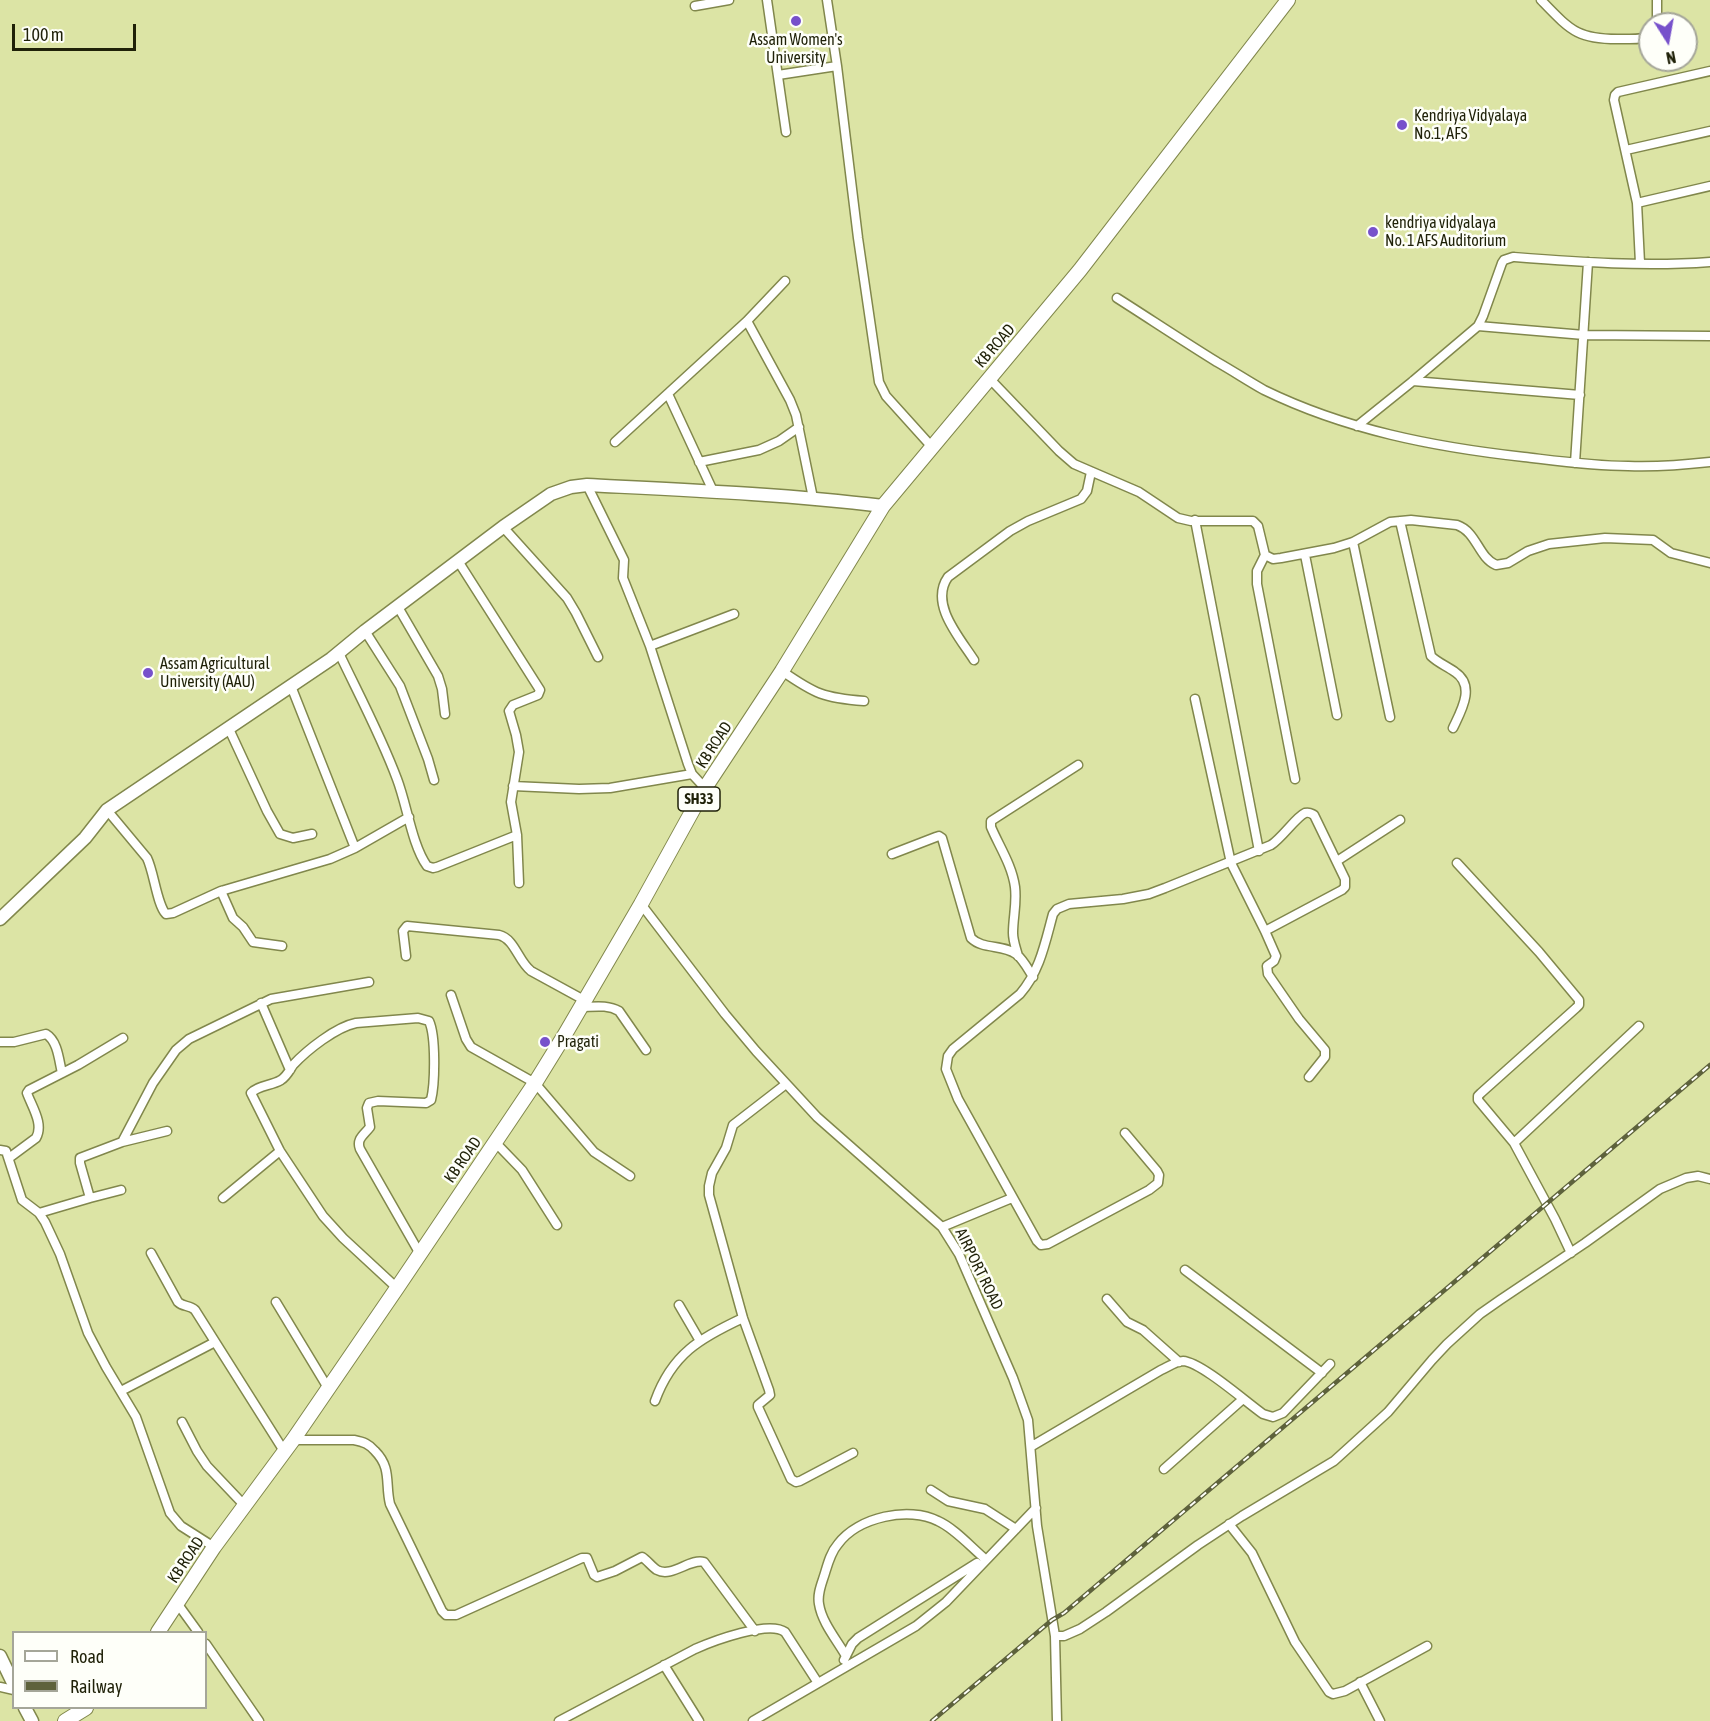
<!DOCTYPE html>
<html>
<head>
<meta charset="utf-8">
<style>
  body { margin:0 }
  #map { position:relative; width:1710px; height:1721px; overflow:hidden; background:#dce4a5; font-family:"Asap Condensed",sans-serif }
  canvas { display:block }
  .legend { position:absolute; left:12px; top:1631px; width:195px; height:78px; box-sizing:border-box; background:#fefff9; border:2px solid #a5a699; margin:0; padding:8px 10px; list-style:none; font-size:18px; color:#1f2108 }
  .legend li { display:flex; align-items:center; gap:12px; height:30px }
  .legend b { width:30px; border:2px solid #a5a699 }
  .north { position:absolute; left:1638px; top:12px; width:60px; height:60px; box-sizing:border-box; background:#fefff9; border:2px solid #a5a699; border-radius:50%; rotate:169deg; font-size:16px; font-weight:700; line-height:24px; text-align:center; color:#1f2108 }
  .north::after { content:''; display:block; margin:auto; width:21px; height:27px; background:#7751cb; clip-path:polygon(50% 0,100% 100%,50% 72%,0 100%) }
  .scale { position:absolute; left:12px; top:24px; width:124px; height:27px; box-sizing:border-box; border:3px solid #1f2108; border-top:0; padding-left:8px; font-size:18px; line-height:21px; white-space:nowrap; color:#1f2108; -webkit-text-stroke:4px #fefff9; paint-order:stroke }
</style>
</head>
<body>
<div id="map">
<canvas width="1710" height="1721"></canvas>
<ul class="legend">
<li><b style="height:8px;background:#fff"></b>Road</li>
<li><b style="height:8px;background:#5e623c"></b>Railway</li>
</ul>
<div class="north">N</div>
<div class="scale">100 m</div>
</div>
<script>
const context = document.querySelector('canvas').getContext('2d');
context.lineJoin = 'round';
function strokePath(path, color, width, dash) { context.strokeStyle = color; context.lineWidth = width; context.lineCap = dash ? 'butt' : 'round'; context.setLineDash(dash || []); context.stroke(path); }
function drawText(font, color, halo, rows, align = 'center') {
  context.font = font + ' "Asap Condensed",sans-serif'; context.lineWidth = 5; context.setLineDash([]); context.textBaseline = 'middle'; context.strokeStyle = halo; context.fillStyle = color; for (const [text, x, y, turn = 0] of rows) {
    context.save(); context.translate(x, y); context.rotate((+turn || 0) * Math.PI / 180); context.textAlign = isNaN(turn) ? turn : align; if (halo) context.strokeText(text, 0, 0); context.fillText(text, 0, 0); context.restore();
  }
}
const minor = new Path2D(`
  M767,0L786,132
  M827,0L837,66L858,238L879,382L886,396L932,447
  M1541,0C1571,31 1578,40 1622,39C1632,39 1642,40 1650,36
  M695,6L729,0
  M1657,24V0
  M778,75L837,66
  M1626,150L1710,131
  M1637,203L1710,186
  M1640,263L1637,203L1614,100L1615,95L1618,92L1710,71
  M1117,298C1150,319 1183,341 1217,362C1233,371 1248,381 1264,390C1346,430 1434,447 1524,457C1558,461 1593,466 1628,466C1656,467 1683,465 1710,462
  M747,321L790,400L796,415L813,498
  M1478,326L1584,335L1710,336
  M989,378L1059,451L1074,464L1139,492L1178,518L1191,521H1253L1258,526L1265,555L1273,559L1281,558L1334,548L1353,542L1390,522L1411,520L1457,525C1477,532 1478,557 1496,565L1508,563L1528,551L1549,544L1605,538L1653,540L1671,553L1710,563
  M1413,381L1580,395
  M668,394L713,491
  M1357,426L1413,381L1478,326L1483,316L1502,263L1504,260L1513,257C1579,262 1644,267 1710,262
  M615,442L747,321L785,281
  M699,462L759,450L779,441L799,427
  M1575,463L1588,262
  M587,485L624,560L623,578L650,646L688,764L692,774L705,788
  M1195,520L1259,851
  M1400,521L1431,656C1438,663 1447,666 1455,672C1476,686 1461,711 1453,728
  M503,527L567,598L576,613L598,657
  M1353,542L1390,717
  M1265,555L1257,571V584L1295,779
  M1305,555L1337,715
  M458,561L540,690L538,695L513,705L509,711L516,735L519,752L511,802L517,835L519,883
  M398,607L438,676L442,689L445,714
  M365,631L400,686L428,759L434,780
  M650,646L734,614
  M339,653C359,695 381,736 397,779C407,805 412,845 427,866L433,868L437,867L517,835
  M974,660C960,638 929,604 948,577L1010,531L1028,521L1081,499L1087,491L1091,472
  M782,671C815,694 824,698 864,701
  M291,686L355,848
  M1195,699L1231,863L1265,931L1276,956L1274,961L1267,966L1268,974L1299,1019L1325,1050V1057L1309,1077
  M229,729L267,811L280,834L293,838L312,834
  M513,786L579,789L610,788L692,774
  M107,810L147,858C154,872 157,905 166,914L173,913L221,891L330,859L355,848L409,817
  M892,854L936,837L939,836L942,838L971,938C983,950 1003,944 1016,954C1023,959 1028,969 1033,977
  M1337,861L1400,820
  M1457,863L1539,952L1579,1000V1005L1576,1008L1481,1093L1478,1096V1100L1514,1143L1555,1219L1571,1253
  M221,891L233,918L243,927L253,942L282,946
  M641,904L725,1014L756,1051L817,1117L942,1227L959,1254L1013,1378L1028,1420L1037,1526L1055,1636L1057,1721
  M406,956L403,931L407,926L499,935C515,939 518,961 531,971L584,1000
  M1018,956C1016,948 1013,941 1013,933C1013,917 1017,904 1015,887C1012,865 999,846 991,827V821L1078,765
  M451,995L466,1039L471,1047L535,1083L594,1152L630,1176
  M261,1003L290,1070
  M580,1007C593,1007 607,1004 619,1011L646,1050
  M0,1042H14L46,1034C58,1041 59,1061 62,1073
  M786,1084L733,1125L726,1148L712,1173L709,1186V1195L743,1318L769,1390L770,1395L758,1405V1407L791,1479L796,1482L800,1481L853,1453
  M1125,1133L1157,1171L1159,1175L1158,1183L1149,1190L1048,1244L1041,1245L1037,1241L958,1099L946,1069L948,1056L953,1049L1020,994C1040,971 1045,943 1053,914L1057,909L1069,904L1123,899L1149,894L1165,888L1271,845C1282,838 1296,817 1305,813C1310,812 1310,813 1314,815L1345,879V887L1342,890L1265,931
  M122,1142L153,1083L176,1050L189,1039L271,999L369,982
  M495,1142L522,1170L557,1225
  M1514,1143L1639,1026
  M0,1150L6,1151L22,1200L39,1213L45,1222L60,1254L88,1333L106,1367L136,1417L170,1513L181,1526L214,1547
  M9,1158L36,1138C44,1124 32,1107 27,1093L29,1090L78,1065L123,1038
  M90,1198L80,1163V1158L122,1142L167,1131
  M223,1198L280,1151
  M39,1213L90,1198L121,1190
  M942,1227L1012,1198
  M151,1253L178,1302C183,1307 190,1305 195,1310L284,1451
  M1185,1270L1322,1373
  M397,1288L343,1238L323,1216L280,1151L251,1093C258,1085 271,1086 281,1080C287,1076 289,1071 293,1065C307,1050 336,1027 356,1023L418,1018L429,1021C436,1036 435,1084 431,1100L426,1103L378,1101L369,1103L367,1108L370,1127C364,1135 356,1139 360,1149L420,1254
  M1107,1299L1127,1322L1143,1330L1179,1362
  M276,1302L328,1388
  M679,1305L700,1341
  M121,1391L215,1342
  M655,1401C672,1354 700,1338 743,1318
  M182,1422L197,1451L207,1466L244,1505
  M293,1440H354C364,1442 369,1444 375,1451C392,1468 385,1484 390,1504L442,1611L446,1615H456L582,1558H587L594,1575L597,1577L615,1571L642,1557C647,1560 652,1567 657,1570C672,1578 690,1558 704,1562L755,1631
  M1032,1446L1161,1370C1168,1367 1176,1361 1183,1361C1201,1362 1246,1402 1263,1414L1273,1417L1283,1413L1330,1364
  M1164,1469L1243,1399
  M931,1490L948,1501L985,1509L1016,1529
  M1229,1524L1252,1553L1295,1642L1329,1692L1333,1694L1345,1691L1427,1646
  M177,1603L198,1632
  M1055,1636H1064L1080,1629L1106,1612L1198,1545L1242,1516L1334,1461L1388,1412L1432,1360L1447,1344L1480,1314L1500,1300L1585,1243L1660,1189L1686,1178L1698,1176L1710,1179
  M206,1644L259,1721
  M846,1656C837,1640 822,1623 819,1604C817,1593 822,1583 825,1573C828,1563 831,1552 838,1544C858,1517 909,1506 938,1521C954,1528 971,1547 984,1558
  M844,1660L852,1644L858,1638L977,1563
  M664,1665L699,1721
  M1360,1682L1380,1721
  M0,1687L14,1690
  M559,1721L695,1649C713,1641 769,1620 785,1632L818,1683
  M753,1721L916,1626L946,1602L1036,1508`);
const secondary = new Path2D(`
  M0,919L85,838L107,810L331,659L365,631L503,527L551,494L571,487L587,485C686,490 785,494 883,506
  M0,1656L14,1685
  M25,1708L32,1721`);
const primary = new Path2D(`
  M158,1632L214,1547L293,1440L397,1288L535,1083L564,1036L641,904L705,788L782,671L883,506L1080,270L1288,0
  M65,1721L86,1708`);
strokePath(minor, '#81874c', 11);
strokePath(secondary, '#81874c', 15);
strokePath(primary, '#81874c', 16);
strokePath(minor, '#fff', 8);
strokePath(secondary, '#fff', 12);
strokePath(primary, '#fff', 14);
const rail = new Path2D(`
  M932,1721L1052,1620L1064,1613L1710,1065`);
strokePath(rail, '#5e623c', 4.5);
strokePath(rail, '#fefff9', 2, [7]);
for (const [x, y, r, color] of [
  [796,21,6,"#7751cb"],
  [1402,125,6,"#7751cb"],
  [1373,232,6,"#7751cb"],
  [148,673,6,"#7751cb"],
  [545,1042,6,"#7751cb"]
]) { const dot = new Path2D(); dot.arc(x, y, r, 0, 2 * Math.PI); context.fillStyle = color; context.fill(dot); strokePath(dot, '#fefff9', 2); }
for (const [x, y, w] of [
  [699,799,42]
]) { const box = new Path2D(); box.roundRect(x - w / 2, y - 12, w, 24, 4.5); context.fillStyle = '#fefff9'; context.fill(box); strokePath(box, '#1f2108', 1.5); }
drawText('bold 15px', '#1f2108', null, [
  ["SH33",699,799]
]);
drawText('16px', '#1f2108', '#fefff9', [
  ["Assam Women's",796,40,"center"],
  ["University",796,58,"center"],
  ["Kendriya Vidyalaya",1414,116],
  ["No.1, AFS",1414,134],
  ["kendriya vidyalaya",1385,223],
  ["No. 1 AFS Auditorium",1385,241],
  ["Assam Agricultural",160,664],
  ["University (AAU)",160,682],
  ["Pragati",557,1042]
], 'left');
drawText('16px', '#1f2108', '#fefff9', [
  ["KB ROAD",995,346,-49],
  ["KB ROAD",714,745,-57],
  ["KB ROAD",463,1160,-55],
  ["AIRPORT ROAD",979,1269,64],
  ["KB ROAD",186,1560,-56]
]);
</script>
</body>
</html>
